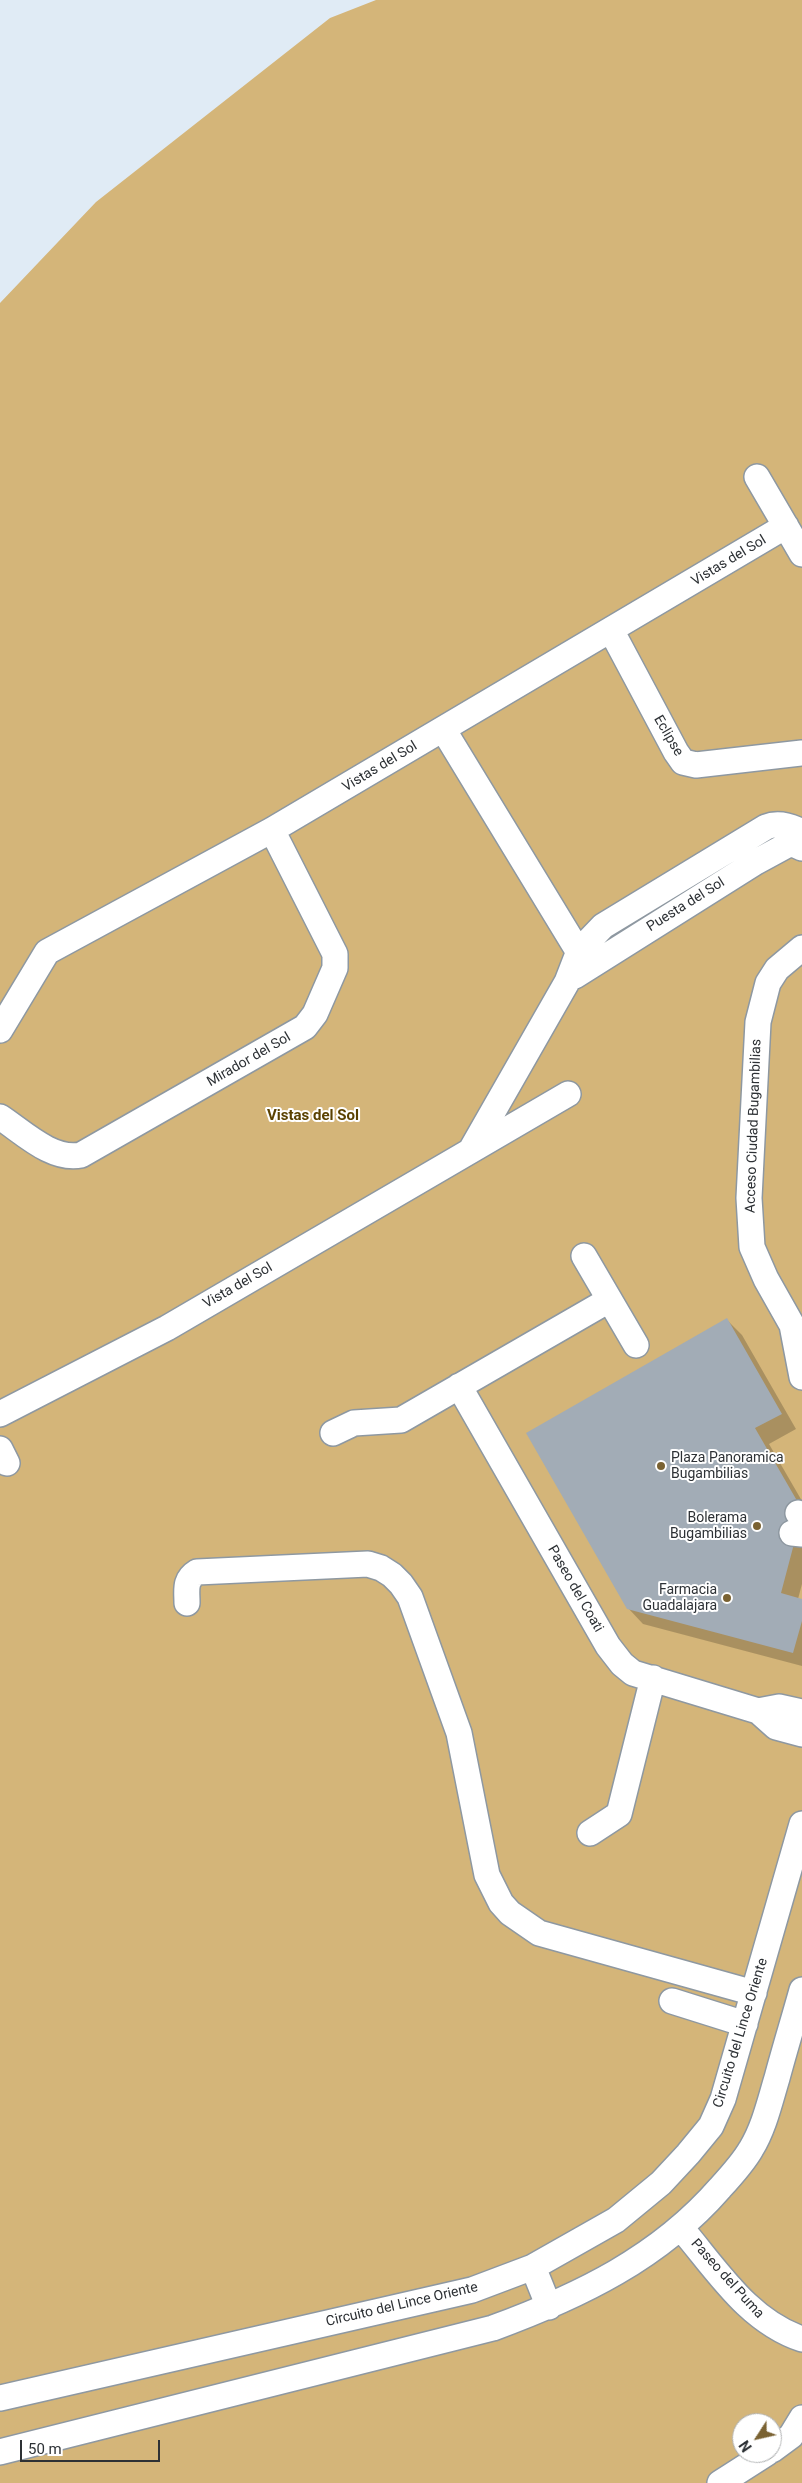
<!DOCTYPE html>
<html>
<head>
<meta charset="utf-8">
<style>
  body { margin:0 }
  #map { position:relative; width:802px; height:2483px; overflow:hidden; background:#e0ebf5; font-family:Roboto,sans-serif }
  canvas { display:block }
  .north { position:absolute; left:732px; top:2413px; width:50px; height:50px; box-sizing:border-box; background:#fff; border:1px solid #abadae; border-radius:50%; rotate:235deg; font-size:14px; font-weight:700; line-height:20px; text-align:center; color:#2d3135 }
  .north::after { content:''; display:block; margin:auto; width:18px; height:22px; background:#7a6232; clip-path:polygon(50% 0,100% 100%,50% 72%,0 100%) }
  .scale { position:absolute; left:20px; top:2440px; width:140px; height:22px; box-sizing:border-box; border:2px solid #2d3135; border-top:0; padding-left:6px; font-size:15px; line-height:18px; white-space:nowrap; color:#2d3135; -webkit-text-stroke:4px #fff; paint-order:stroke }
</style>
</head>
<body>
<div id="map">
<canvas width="802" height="2483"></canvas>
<div class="north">N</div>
<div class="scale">50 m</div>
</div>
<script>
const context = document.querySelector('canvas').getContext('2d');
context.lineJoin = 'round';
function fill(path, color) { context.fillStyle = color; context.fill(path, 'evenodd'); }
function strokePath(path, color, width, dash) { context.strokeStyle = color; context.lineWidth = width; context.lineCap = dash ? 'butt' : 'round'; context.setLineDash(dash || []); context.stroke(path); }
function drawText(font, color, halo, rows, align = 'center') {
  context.font = font + ' Roboto,sans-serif'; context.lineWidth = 4; context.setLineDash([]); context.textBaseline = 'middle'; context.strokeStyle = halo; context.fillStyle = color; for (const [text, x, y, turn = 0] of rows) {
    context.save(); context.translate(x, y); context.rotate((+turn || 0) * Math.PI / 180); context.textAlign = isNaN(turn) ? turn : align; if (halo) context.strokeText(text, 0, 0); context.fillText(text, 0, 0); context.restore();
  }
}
fill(new Path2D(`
  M376,0H802V2483H0V303L96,202L330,18ZM742,2423H772V2453H742Z`), '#d4b579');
fill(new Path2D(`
  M727,1320L742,1335L796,1429L769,1444L802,1501V1584L798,1599L802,1600V1666L643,1624L628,1608Z`), '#0003');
fill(new Path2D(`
  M727,1318L782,1414L755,1428L796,1499L785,1538L795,1540L781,1593L802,1599V1621L793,1653L627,1609L526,1433Z`), '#a2acb6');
const minor = new Path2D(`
  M757,477L802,554
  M611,630L676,752L683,762L696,765L802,753
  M443,729L586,964
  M802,948L777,969L768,983L758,1022L749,1198L752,1247L766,1279L792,1325L802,1337
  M575,976L756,862L791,843L802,848
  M0,1030L47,952L272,830L786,526
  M0,1117C23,1132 52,1161 81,1155L305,1027L315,1014L335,968V954L272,830
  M471,1150L567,982L579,951L603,926L766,827C778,822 791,826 802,832
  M584,1256L636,1345
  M792,1325L802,1377
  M459,1386L608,1646L622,1664L633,1673L758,1711L776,1727L802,1734
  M0,1414L167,1328L568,1094
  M333,1433L354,1423L401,1420L609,1300
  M0,1449L7,1463
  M798,1513L802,1515
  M792,1533L802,1534
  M187,1603C187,1590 184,1580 197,1572L368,1564L381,1568L392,1575L401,1584L410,1597L459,1733L487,1875L501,1903L510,1913L539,1933L754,1993
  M758,1711L779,1707L802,1712
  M590,1833L619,1814L653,1678
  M672,2001L745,2024
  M681,2228C717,2270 748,2321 802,2339
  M533,2267L549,2307
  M0,2398L472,2290L533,2267L616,2220L661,2183L688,2154L711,2126L723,2099L802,1824
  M772,2450L791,2436L802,2418
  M0,2452L493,2328C580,2296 659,2258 720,2188C731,2176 743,2163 751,2149C764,2128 770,2101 777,2078C785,2048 794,2019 802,1990
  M720,2483L767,2453`);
strokePath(minor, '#8e98a1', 28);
strokePath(minor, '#fff', 25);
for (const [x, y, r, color] of [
  [661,1466,5,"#7a6232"],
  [757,1526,5,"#7a6232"],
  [727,1598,5,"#7a6232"]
]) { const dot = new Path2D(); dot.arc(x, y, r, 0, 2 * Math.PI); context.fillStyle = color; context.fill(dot); strokePath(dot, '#fff', 2); }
drawText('14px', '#2d3135', '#fff', [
  ["Vistas del Sol",729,561,-31],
  ["Eclipse",668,736,60],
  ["Vistas del Sol",380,767,-31],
  ["Puesta del Sol",686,905,-32],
  ["Mirador del Sol",249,1060,-30],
  ["Acceso Ciudad Bugambilias",754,1126,-88],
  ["Vista del Sol",238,1286,-30],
  ["Paseo del Coati",575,1589,60],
  ["Circuito del Lince Oriente",741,2033,-73],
  ["Paseo del Puma",727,2279,48],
  ["Circuito del Lince Oriente",402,2305,-13]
]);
drawText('14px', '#2d3135', '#fff', [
  ["Plaza Panoramica",671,1458,"left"],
  ["Bugambilias",671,1474,"left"],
  ["Bolerama",747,1518],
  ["Bugambilias",747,1534],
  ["Farmacia",717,1590],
  ["Guadalajara",717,1606]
], 'right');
drawText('bold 15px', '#5a4101', '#fff', [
  ["Vistas del Sol",313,1116]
]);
</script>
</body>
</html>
